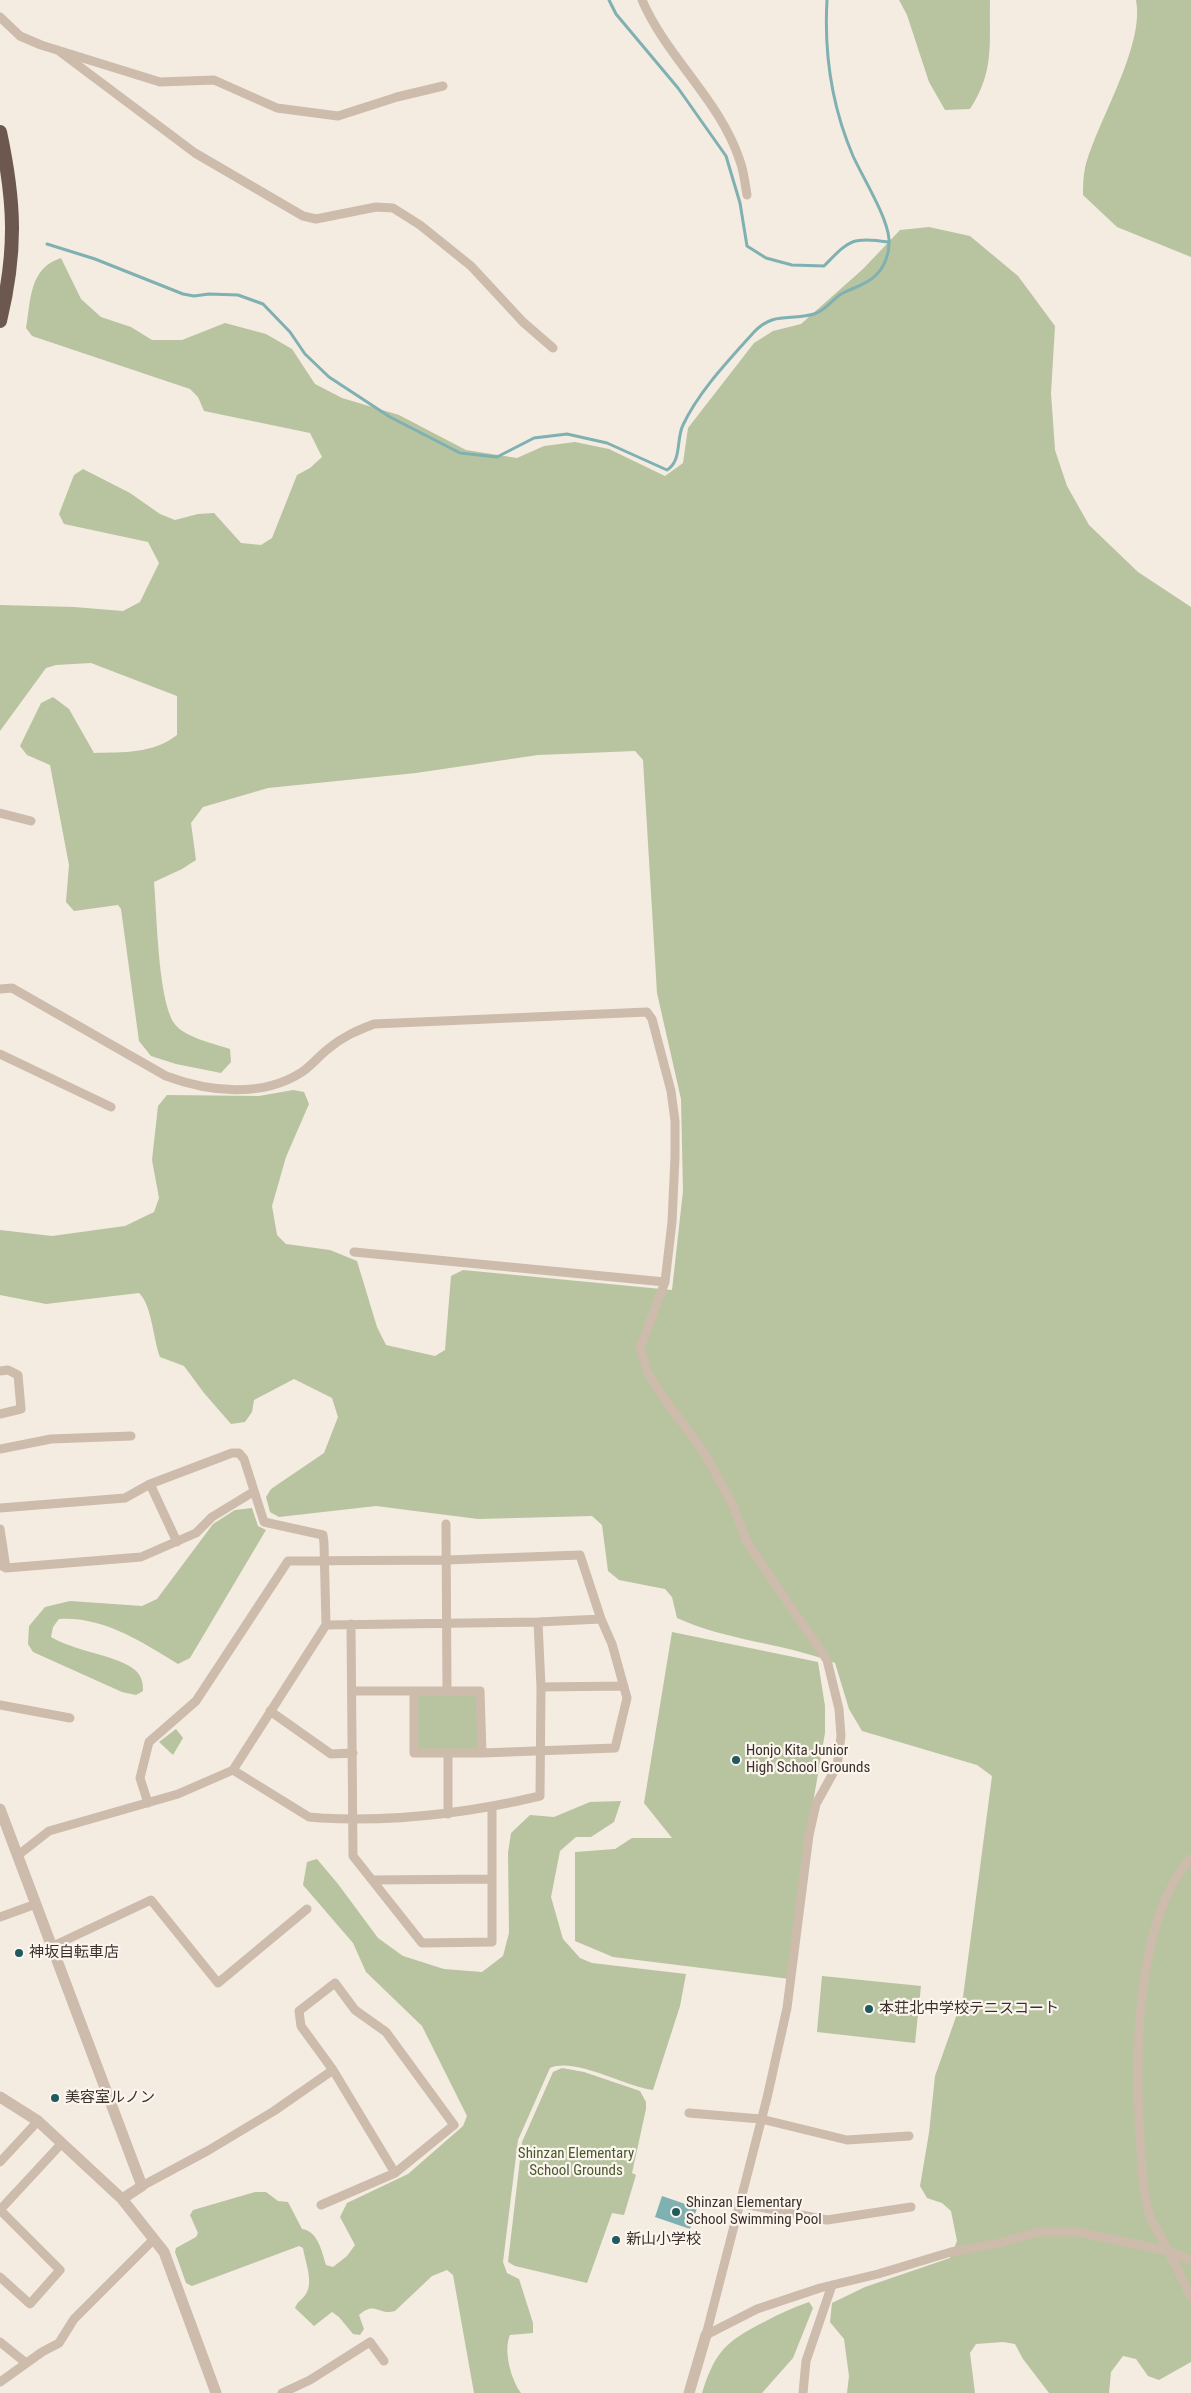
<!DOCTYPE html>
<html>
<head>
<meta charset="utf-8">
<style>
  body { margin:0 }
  canvas { display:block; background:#f4ebe1 }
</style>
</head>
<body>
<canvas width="1191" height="2393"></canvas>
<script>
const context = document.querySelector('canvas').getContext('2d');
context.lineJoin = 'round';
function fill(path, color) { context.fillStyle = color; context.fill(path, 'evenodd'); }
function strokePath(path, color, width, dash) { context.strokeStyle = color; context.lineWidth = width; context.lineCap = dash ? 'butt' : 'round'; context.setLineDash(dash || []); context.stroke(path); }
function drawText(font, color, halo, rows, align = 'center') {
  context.font = font + ' "Roboto Condensed","Noto Sans JP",sans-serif'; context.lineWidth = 4.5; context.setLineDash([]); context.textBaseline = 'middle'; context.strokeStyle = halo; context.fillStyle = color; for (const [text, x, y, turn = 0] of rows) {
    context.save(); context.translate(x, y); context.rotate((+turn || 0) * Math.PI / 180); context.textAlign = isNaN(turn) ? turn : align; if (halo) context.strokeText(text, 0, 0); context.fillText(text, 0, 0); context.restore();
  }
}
fill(new Path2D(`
  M899,0H990C989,43 995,71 970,109L945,110L929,82L907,15Z
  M1136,0H1191V257L1117,227L1083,195C1083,187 1083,177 1085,168C1097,121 1145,47 1136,0Z
  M929,227L970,236L1018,276L1055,326L1051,393L1055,450L1067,486L1089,525L1138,572L1191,607V2362L1159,2380L1148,2376L1136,2359L1123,2356L1111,2372L1109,2393H1049L1023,2359L1015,2344L1003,2342L976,2344L970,2353L975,2393H847L849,2376L844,2339L830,2322L832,2303L865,2287L950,2258L957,2241L951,2211L942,2203L927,2198L920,2186L929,2133L935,2076L963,1997L992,1776L977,1765L862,1731L849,1709L835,1663C784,1643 727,1641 677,1618L672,1597L665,1589L619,1580L608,1571L602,1525L592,1516L478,1519L376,1506L279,1517L270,1512L266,1497L271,1489L324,1453L338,1417L332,1398L294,1379L254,1400L252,1412L245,1422L231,1424L204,1393L184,1366L160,1357C153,1339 152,1305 139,1293L46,1304L0,1295V1230L52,1236L125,1226L154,1212L159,1198L152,1160L158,1106L167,1095L259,1096L293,1090L304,1092L309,1104L286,1157L272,1206L277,1235L286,1244L330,1250L357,1261L377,1327L386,1345L435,1356L445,1350L451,1276L463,1270L672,1290L683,1191L681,1099L657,993L643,760L635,751L538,755L416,773L268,788L203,807L191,823L196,860L182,869L154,882C157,915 158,998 174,1023C183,1037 215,1044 230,1049L231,1062L221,1073L176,1064L151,1056L139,1041L121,909L118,905L74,911L66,902L69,865L50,765L27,755L20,746L41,703L53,697L69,709L94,753C122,752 153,754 177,735V696L91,663L56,665L46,668L0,731V605L74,607L123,611L140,602L159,563L148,542L64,524L59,514L74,475L83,469L130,493L160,514L175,520L198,514L214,513L241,543L261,545L272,538L297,475L310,468L322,457L310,433L204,411L198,397L190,389L32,336L26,328C31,300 29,268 61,258L81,299L101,317L131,327L152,340H182L225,323L266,334L292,349L315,384L342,398L399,415L466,450L517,458L544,446L575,442L609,449L665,476L683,463L688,428L754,343L773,331L801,324L863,269L900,230Z
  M252,1508L258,1526L266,1530L190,1658L178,1664C142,1642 103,1616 59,1619L53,1627L51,1637C73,1651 120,1656 135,1670C142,1676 143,1683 143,1691L136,1695L122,1692L33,1652L28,1644L29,1626L45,1607L70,1601L142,1606L157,1599L213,1524L235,1510Z
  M672,1632L818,1662L825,1706V1733L814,1797L790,1979L613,1957L575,1941V1852L615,1849L632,1838H672L644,1803Z
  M414,1691H480L482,1753H414Z
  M176,1729L183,1738L173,1755L159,1742Z
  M621,1801L614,1822L591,1837H576L560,1851L551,1897L563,1939L580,1958L592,1963L686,1974L680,2006L653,2090C623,2086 575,2057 550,2068L518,2140L503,2262L507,2273L519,2279L533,2323V2333L510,2335C503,2350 511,2380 521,2393H474L453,2275L447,2270L432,2276L395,2311C379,2316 375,2300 359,2315L364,2329L360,2335L353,2334L339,2317L332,2312L314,2326L295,2308C298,2300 304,2299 307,2292C313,2280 305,2261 303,2248L299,2246L192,2286L186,2283L175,2252L176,2248L196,2237L198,2233L190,2215L193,2210L255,2192H266L278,2201L288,2202L302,2229C318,2231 322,2252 326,2265L333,2267L347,2256L355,2245L340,2217L347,2203L408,2174L463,2126L467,2116L422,2026L366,1972L353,1943L303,1885L307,1862L317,1859L338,1884L378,1938L403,1956L444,1969L482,1972L503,1956L509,1933L508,1853L511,1833L530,1815L554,1817L590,1802Z
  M822,1976L921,1986L915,2043L817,2032Z
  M562,2068L584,2072L640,2091L646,2102V2109L632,2173L636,2175L624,2215L612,2213L587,2283L515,2266L508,2262L522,2142L553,2072Z
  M809,2302L813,2308L793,2358L762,2393H702C716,2349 727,2341 766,2321C781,2313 794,2307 809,2302Z`), '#b8c4a0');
fill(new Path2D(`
  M662,2196L697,2208L690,2229L655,2217Z`), '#7fb0b2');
strokePath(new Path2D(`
  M609,0L616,14L678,88L726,156L740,203L747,246L766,258L792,265L824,266C849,241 851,236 888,242
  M47,244L95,259L183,294L194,296L209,294L238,295L263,304L290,332L305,354L329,377L390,417L460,453L497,457L534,438L567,434L607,443L667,470C682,461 676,439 683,425C699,391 729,360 754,332C774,311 790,321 814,314C825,311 832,300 841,294C852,288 866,285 875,276C885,267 890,252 889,239C887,216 863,178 853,156C832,107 824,53 827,0`), '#7fb0b2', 3);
strokePath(new Path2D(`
  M642,0C667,58 720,100 740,161C744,172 745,184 747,195
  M0,17L20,36L41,45L160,82L214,80L277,108L338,116L397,97L443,86
  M59,51L195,153L303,216L316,219L376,207L393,208L420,225L471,266L523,322L553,348
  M0,813L31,821
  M0,989L12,988L166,1076C209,1092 262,1098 302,1072C311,1066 319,1056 328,1049C342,1037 356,1031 374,1024L647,1012L652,1019L671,1091L675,1121V1157L672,1222L665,1282L640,1348L648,1373L661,1394L705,1454L732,1503L747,1542L827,1660L839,1709L841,1736L837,1766L816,1804L809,1835L787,2008L767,2098L706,2335
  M0,1054L111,1107
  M354,1252L665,1282
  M0,1371L8,1370L18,1375L21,1409L0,1414
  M0,1449L51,1439L131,1436
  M150,1484L177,1542
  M0,1508L125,1498L150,1484L232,1453H239L244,1459L264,1522L323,1535L324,1543L326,1625L233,1770L178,1794L49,1831L17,1856
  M446,1524L447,1691
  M0,1529L6,1568
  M0,1565L6,1568L141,1557L196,1533L212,1517L253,1492
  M351,1624L353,1856L422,1943L492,1942V1808
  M326,1625L538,1622L601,1619L612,1644L627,1698L615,1748L482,1753L480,1691H352
  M541,1687L624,1686
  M414,1691V1753H482
  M0,1705L70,1718
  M270,1711L331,1754L353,1753
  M448,1753V1814
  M233,1770L309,1817L321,1818C395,1822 469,1813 540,1796L541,1687L538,1622
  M148,1803L140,1778L149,1742L196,1701L288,1561L447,1560L580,1555L601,1619
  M1191,1858C1135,1920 1135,2058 1140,2138C1142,2163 1142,2189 1149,2213C1152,2223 1159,2233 1164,2243C1174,2261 1182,2279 1191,2297
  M372,1880L491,1879
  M0,1917L36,1904
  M51,1947L151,1900L218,1983L307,1909
  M335,1983L355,2010L386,2032L454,2125L395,2173L333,2070L301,2026L299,2011Z
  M689,2113L761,2119L847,2140L909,2136
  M0,2162L38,2121
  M142,2186L209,2150L274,2111L333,2070
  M739,2203L827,2220L911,2207
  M321,2205L395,2173
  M0,2210L62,2143
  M0,2277L30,2304L60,2270L0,2210
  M706,2335L757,2309L820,2288L878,2274L951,2252L1000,2243L1038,2232H1078L1168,2251L1191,2260
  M0,2342L26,2363
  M0,2382L42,2352L59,2343L74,2319L154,2239
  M282,2393L310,2380L370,2342L384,2361
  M803,2393L806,2361L832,2285`), '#cdbbac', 9);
strokePath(new Path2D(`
  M0,1809L142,2186L122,2199
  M0,2097L38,2121L122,2199L164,2252L216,2393
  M689,2393L706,2335`), '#cdbbac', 11);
strokePath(new Path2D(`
  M0,132C15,202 17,251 0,321`), '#6c584f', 14);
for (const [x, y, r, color] of [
  [736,1760,5,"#1f5a5e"],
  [19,1953,5,"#1f5a5e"],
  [869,2009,5,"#1f5a5e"],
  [55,2098,5,"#1f5a5e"],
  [676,2212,5,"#1f5a5e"],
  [616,2240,5,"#1f5a5e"]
]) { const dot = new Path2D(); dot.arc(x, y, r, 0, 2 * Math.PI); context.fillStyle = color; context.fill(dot); strokePath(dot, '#fbf5ee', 2); }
drawText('15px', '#3b302b', '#fbf5ee', [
  ["Honjo Kita Junior",746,1751],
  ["High School Grounds",746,1768],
  ["神坂自転車店",29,1953],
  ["本荘北中学校テニスコート",879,2009],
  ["美容室ルノン",65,2098],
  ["Shinzan Elementary",686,2203],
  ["School Swimming Pool",686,2220],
  ["新山小学校",626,2240]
], 'left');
drawText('15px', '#4a5a2e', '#fbf5ee', [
  ["Shinzan Elementary",576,2154],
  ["School Grounds",576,2171]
]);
</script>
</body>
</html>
